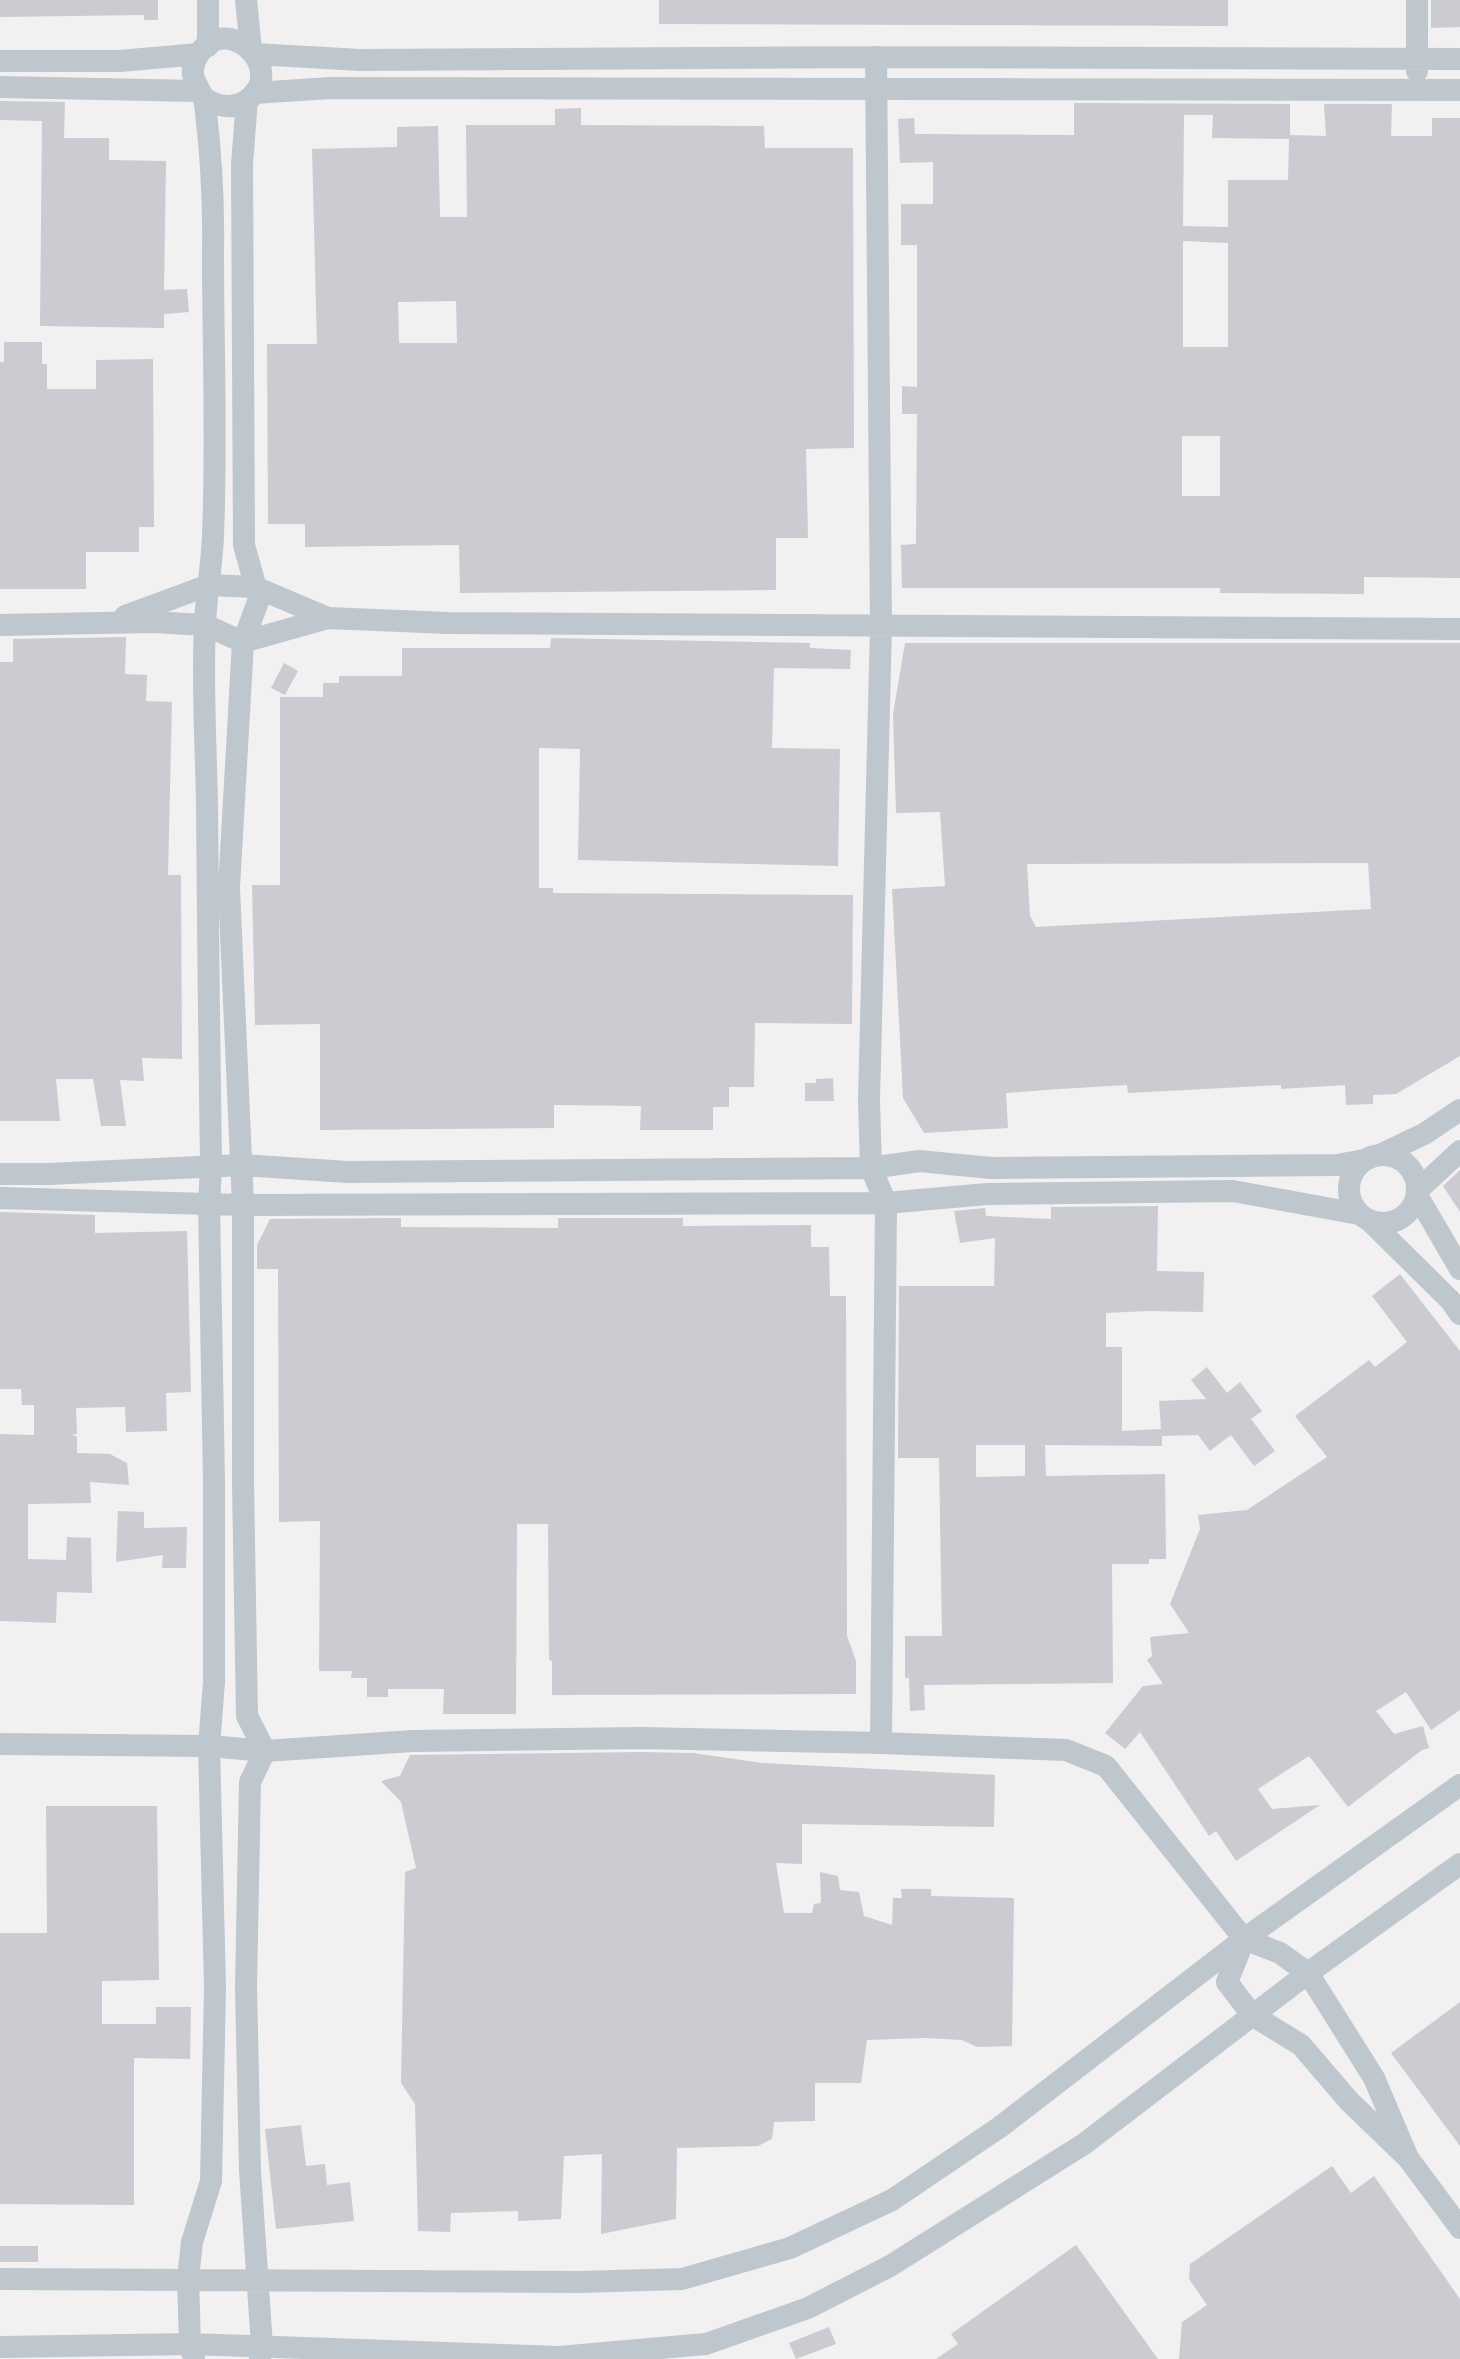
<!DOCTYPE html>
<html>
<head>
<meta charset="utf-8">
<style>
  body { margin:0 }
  canvas { display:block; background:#f2f0f0 }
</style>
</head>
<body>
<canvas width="1460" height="2359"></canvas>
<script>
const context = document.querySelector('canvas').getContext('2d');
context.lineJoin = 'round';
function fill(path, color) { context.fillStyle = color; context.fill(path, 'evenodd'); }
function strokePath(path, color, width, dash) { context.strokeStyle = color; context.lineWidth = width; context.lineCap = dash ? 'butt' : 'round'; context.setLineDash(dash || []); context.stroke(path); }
fill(new Path2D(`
  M0,0H158V20H144V15L0,17Z
  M659,0H1228V26L659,24Z
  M1431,0H1460V27L1431,28Z
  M0,101L65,102L64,138H109V160L166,161L164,290L187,289L189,312L164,314V328L40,326L42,121L0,120Z
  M1074,103L1290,104V135L1326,136L1324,104H1392L1391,136H1432V118H1460V578L1364,577V594L1220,593V588H902L901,545L916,544L917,414H902V386L917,387V245H901V204H933V162L900,163L898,119L914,118L915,134L1074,135ZM1184,115H1213L1212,138L1289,139L1288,180H1228V227L1183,226ZM1183,241L1228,243V347H1183ZM1182,436H1220V496H1182Z
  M581,108V125L764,126L765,148H853L854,448L806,449L808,538H776V590L460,593L459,545L305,547V524H268L267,344H317L312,149L397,147V127L438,126L440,217H467L466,125H555V109ZM456,301L457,343H399L398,302Z
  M4,342H42V364H47V389H96V360L153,359L154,527H139V552H86V589H0V362H4Z
  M126,637L125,674L147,675L146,701L172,702L168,875H181L182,1059L142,1058L144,1081L120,1080L126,1126H101L93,1079H56L60,1121H0V662H13V639Z
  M551,638L810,643V648L851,650L850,669L774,668L772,748L840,749L838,866L578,860L580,749L539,748V888H553V893L853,895L852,1024L755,1023L754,1087H729V1107H713V1130H640L641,1106L554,1105V1128L320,1130V1024L255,1025L252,885H280V697H323V683H339V676H402V648H550Z
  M905,643H1460V1056L1396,1094L1373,1095V1104L1346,1105L1345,1085L1281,1089V1085L1128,1093L1127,1085L1060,1089L1006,1093L1008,1128L924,1133L903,1098L892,889L945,886L940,812L896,813L893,714ZM1368,863L1371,909L1036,927L1030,916L1027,864Z
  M284,663L298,671L285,695L271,688Z
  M833,1078L834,1101H805V1083H816V1079Z
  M1460,1170V1212L1443,1186Z
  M1158,1206L1157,1271L1204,1272L1203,1312L1148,1311L1106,1313V1347H1122V1431L1161,1429L1159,1401L1206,1399L1191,1380L1207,1367L1227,1393L1240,1382L1262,1411L1251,1419L1275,1451L1254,1466L1231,1435L1210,1451L1198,1435L1162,1436V1446L1045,1445L1046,1476L1165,1474L1166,1559H1149V1564H1112L1113,1683L924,1685L925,1710L910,1711L909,1678H905V1636H942L939,1458H898L899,1286H994L995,1238L960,1243L954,1211L985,1208L986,1216L1051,1219V1207ZM976,1445H1025V1476L976,1477Z
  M0,1212L95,1215V1233L187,1231L191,1392L166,1393L167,1431L126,1432L125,1407L76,1408L77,1434H72L77,1437V1453L110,1454L127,1463L129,1485L90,1482L91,1503L28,1504V1559L66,1560L67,1537L91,1538L92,1593L57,1592L56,1623L0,1621V1434L34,1435V1405H22L21,1389H0Z
  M401,1218V1227L558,1228V1218H683V1226L811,1225V1247H829L830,1296H846L847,1636L856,1661V1694L552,1695V1661L549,1660L548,1524H517L516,1714H443L444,1689H388V1697H367V1678H351L352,1671H319L320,1521L279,1522L278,1269H257V1245L270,1219Z
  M1400,1274L1460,1351V1710L1431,1730L1406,1692L1376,1711L1394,1734L1423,1726L1429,1748L1422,1750L1348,1807L1309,1756L1258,1789L1272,1809L1320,1805L1236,1861L1216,1831L1209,1836L1140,1732L1125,1749L1105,1733L1143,1686L1163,1684L1147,1660L1152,1656L1150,1637L1189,1633L1170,1604L1200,1529L1198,1515L1247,1510L1327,1457L1295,1416L1369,1360L1375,1367L1407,1342L1372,1296Z
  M118,1511L144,1512V1528L187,1527L186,1568H162L163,1555L116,1562Z
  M641,1752L693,1753L762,1763L995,1775L994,1827L802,1824V1864L776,1863L784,1913H812L814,1904L821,1903L820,1872L838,1876L840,1890L859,1892L864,1916L892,1925L893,1898H902L901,1889H931V1896L1014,1898L1012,2046L977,2047L962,2040L925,2038L867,2040L861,2083H815V2121L774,2122L772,2139L758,2146L677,2148L676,2219L601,2234L602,2154L564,2156L561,2219L518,2221V2211L451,2213L450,2232L418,2231L415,2104L401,2083L405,1872L416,1868L401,1802L381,1781L400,1776L410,1755Z
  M46,1806H157L159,1980L102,1981V2024H156V2007H191L190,2059L134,2058V2205L0,2204V1933H47Z
  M1460,2002V2146L1391,2053Z
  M301,2125L306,2166L325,2164L327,2185L350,2182L354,2221L276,2229L265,2129Z
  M1332,2166L1351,2193L1374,2176L1460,2299V2359H1179L1182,2322L1207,2305L1189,2279L1190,2264Z
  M1076,2245L1158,2359H936L958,2344L951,2334Z
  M0,2246H38V2262H0Z
  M829,2327L836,2344L796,2359L789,2343Z`), '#caccd2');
strokePath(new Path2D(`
  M246,0L251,49
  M1417,0V71
  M208,46V0
  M255,54L360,60L876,57L1460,59
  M876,57L881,627L869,1100L871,1168L886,1203L881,1743
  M0,61H119L199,54
  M0,87L198,91
  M254,93L330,88L1460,90
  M247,100L242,164L244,545L259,599L243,642L229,888L243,1205V1483L247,1716L265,1751L250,1782L246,1986L250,2170L262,2346L260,2359
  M125,616L209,585L255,587L328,618
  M0,625L152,622L205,625L243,642L328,618L448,623L1460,629
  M1382,1154L1424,1134L1460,1110
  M1349 1189a34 34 0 1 1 68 0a34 34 0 1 1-68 0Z
  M0,1174H49L242,1165L348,1172L871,1168L919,1161L991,1168L1337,1165L1364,1160
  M1417,1191L1460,1151
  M1417,1195L1460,1269
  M0,1198L243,1205L886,1203L987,1194L1233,1191L1359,1214
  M1369,1220L1451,1301L1460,1314
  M0,1744L209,1746L265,1751L413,1741L641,1738L881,1743L1066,1750L1106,1766L1244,1939L1280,1953L1308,1973L1374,2078L1408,2158
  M1244,1940L1227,1982L1252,2015L1301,2045L1349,2101L1408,2158L1460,2228
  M0,2279L579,2282L682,2279L790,2248L892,2200L1000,2127L1244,1939L1460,1785
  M0,2347L190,2344L559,2357L706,2344L808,2308L890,2266L1084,2144L1308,1973L1460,1864
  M194,2359L190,2344L188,2278L192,2242L211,2181L215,1987L209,1746L214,1682V1482L209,1204L211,1166C209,1046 208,925 207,805C206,745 202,685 205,625C206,595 212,565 213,535C217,441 213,346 213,252C214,202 211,153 205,104C202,86 185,79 197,57C225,7 291,71 246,101C232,110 217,106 204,98`), '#bec7ce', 22);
</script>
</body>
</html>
